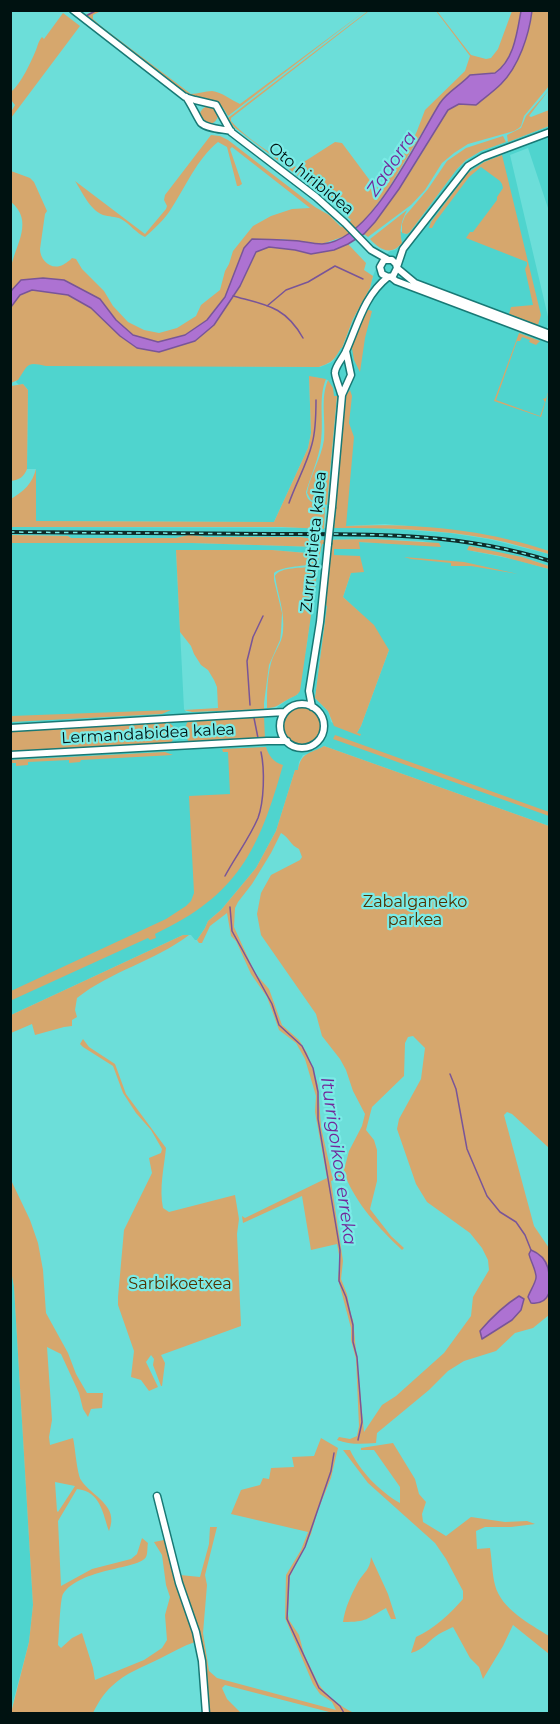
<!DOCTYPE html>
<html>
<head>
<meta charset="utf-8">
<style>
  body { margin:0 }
  #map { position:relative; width:560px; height:1724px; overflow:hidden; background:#6cded9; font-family:Montserrat,sans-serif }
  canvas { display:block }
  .frame { position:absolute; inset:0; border:12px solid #001211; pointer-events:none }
</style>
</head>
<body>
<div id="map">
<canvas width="560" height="1724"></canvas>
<div class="frame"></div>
</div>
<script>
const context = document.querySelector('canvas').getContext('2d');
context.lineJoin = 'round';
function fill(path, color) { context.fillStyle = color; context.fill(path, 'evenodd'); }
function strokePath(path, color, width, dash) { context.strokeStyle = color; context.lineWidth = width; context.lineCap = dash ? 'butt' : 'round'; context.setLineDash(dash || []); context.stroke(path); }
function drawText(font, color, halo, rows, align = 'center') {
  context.font = font + ' Montserrat,sans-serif'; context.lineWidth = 4.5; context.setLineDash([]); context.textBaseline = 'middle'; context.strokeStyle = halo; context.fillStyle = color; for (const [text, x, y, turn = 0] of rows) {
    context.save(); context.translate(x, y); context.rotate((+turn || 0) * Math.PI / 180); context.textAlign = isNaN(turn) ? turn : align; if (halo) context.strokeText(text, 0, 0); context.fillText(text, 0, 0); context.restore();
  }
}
fill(new Path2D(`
  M549,126V211L528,148L510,155L549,321L547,328L550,329L549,551L494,537L443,529L385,524L346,526L334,524L336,507L327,506L337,396H334L328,380L314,377H309L311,433L308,448L274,522L36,521V469H27L28,390L23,384L19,385L16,382L27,364L308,367H320L330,363L333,361L341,348L343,347L353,320L370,288L373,276L379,261L390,251L395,250L402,244L400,231L405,234L410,232L457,169L467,160L481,151Z
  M10,527L380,528L449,533L488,539L549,554V566L522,557L467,550L517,560L549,569V826L324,746L312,753L303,755L299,762L298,770H295L276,831L256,868L221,910L208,921L205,928L197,940H195L191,935H183L11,1015V543H192L319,547V554L272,550L176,551L184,709L186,712H192L276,708L287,700L298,694L307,643L315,580L321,556V546L322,544L331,545L325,605L327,606L315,698L328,711L331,722L357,733L361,726L389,650L359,612L343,597L351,573L340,556L333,555L334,549H359L358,542L440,546L423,541L374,539L320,540L300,537H206L189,535L176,538H71L68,536L11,535Z
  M11,1265L14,1287L33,1605L29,1642L11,1710Z`), '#4fd4ce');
fill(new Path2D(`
  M94,11H101L93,15V19L102,27L191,94C198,94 205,91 212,91C222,92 231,100 240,104L365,11L228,116C217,94 207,102 187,95L83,16Z
  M368,11H369L231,118V121C246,138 275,157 296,167L335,142L342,143L374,186L379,188L410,146L417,131L425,110L465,71L470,56L436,11H437L471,55L486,59L491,58L498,49L512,11H521C517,33 514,60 495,73L470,75L463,82L441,101L387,191L362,224L348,235L322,244L281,239L244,248L225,297L207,320L185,335L158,342L133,335L116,320L100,299L64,280L11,291C11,284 9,275 11,267C16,244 34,221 11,202V171L30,178L34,182L47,211L45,214L40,249C40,259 49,269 60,266C64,265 69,261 72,258L76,259L82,269L104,291L113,306L128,322L144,330L159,333L177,328L196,316L201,305L220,290L225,271L229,264L233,251L253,226L271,216L292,209L310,208L232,147L230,149L242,184L239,186H237L227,147L218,142C197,159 186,186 171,209C165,219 154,229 145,237C136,233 130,224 121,219C115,216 109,217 103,215C89,209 83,193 75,181L145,234L166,209L167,206L164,200L165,195L211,135L220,136L228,140L315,207L329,215L341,227L348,224L351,220L327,198L234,127L228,118Z
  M532,11H549V86L524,116L521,126L519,128L514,131L468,144L454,153L442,163L425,190L411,205L368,237L364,234C398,197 422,152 448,110L459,104L488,93L502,83L531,21Z
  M63,13L80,26L11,118V112L15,105L11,100V92C22,82 30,64 36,50C38,45 38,42 42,37L44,39Z
  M549,90L529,116L531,117L549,110V126L508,142L507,135L521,128L526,116Z
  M200 115a9 9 0 1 1 18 0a9 9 0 1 1-18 0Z
  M503,136L506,142L481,151L466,160L457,169L410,232L407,234L402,233V224L405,216L428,189L447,161L466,148Z
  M502,155L541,315L538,325L509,314L511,307L533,305L525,269L527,265V262L466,238L470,232H473L497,200V197L503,188L502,184L500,181L481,167L469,177L436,221L432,228H429L431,222L468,173L484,162Z
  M407,210C401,222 399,230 402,243C391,256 380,250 370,239Z
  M348,244L366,263L364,270L373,276L370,288L353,319L342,348H341C334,360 333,362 319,367L46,366C26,361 28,365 18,380L11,383V307L20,295L32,290L68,295L91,308L120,336L137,348L159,352L195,341L214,325L240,286L256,252L269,247L295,250L311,254L334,250Z
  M366,309L372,311L365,338L360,372L354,360L352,348H351Z
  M519,333L540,341L536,345L529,342L530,340L522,337L520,341H517L496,400L540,416L545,402L543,399L546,398L549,390L541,417L494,401Z
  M309,376L326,379C318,398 324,420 321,441C319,458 311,475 306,492C307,503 315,503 324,506L325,508L324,529L282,527H11V499C24,491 32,484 36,469V521L274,522L308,448L311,433Z
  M328,380L333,388L334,396H337L327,505L311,500L307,493C310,475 321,459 324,440C326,419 320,399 328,380Z
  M23,384L28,390L27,469C24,477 19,480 11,481V386Z
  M350,390L352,396L349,423L354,437L346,526C415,523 484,529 549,551V554C530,549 511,543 491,539C439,529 387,528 334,528L336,508L334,507L345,397Z
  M11,535L68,536L71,538H176L189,535L206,537H300L320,540L374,539L439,543L441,547L359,542L360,549H334V555L360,556L364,572L351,573L343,597L374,625L389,650L361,726L357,733L361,734L360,736L334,726L328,711L315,698L327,606L325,605L330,545L322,544L318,563C305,567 284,565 274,573V580L282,613L281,632L280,640L269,665L264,703V709L192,712L184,710L218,708L217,687L214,680L208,670L201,665L194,654L191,646L180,632L176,550H272L318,554L319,547L192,543H11Z
  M469,546L522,557L549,566V569L500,556L467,550Z
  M404,557L464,562L518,574L471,566H451V563L411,559Z
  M315,566L318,567L300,691C296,697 293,696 287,700C279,704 277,708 267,708C267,694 267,678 271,663C274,652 282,643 283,632C285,611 278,596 275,576C281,566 302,569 315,566Z
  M283 726a19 19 0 1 1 38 0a19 19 0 1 1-38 0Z
  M171,710L162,714L11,722V716Z
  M264,716L265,739L189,742C185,737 184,727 188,721L192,720Z
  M167,721L173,726C174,734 176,741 168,744L11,753V730Z
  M335,735L549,812V816L333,739Z
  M324,746L549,826V1148L512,1114L507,1112L504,1115L534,1226L549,1248V1315L533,1328L515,1333L496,1351L464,1361L448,1371L429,1390L377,1433L376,1443C362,1444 350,1445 337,1440L339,1437L350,1439L357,1436L359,1426L356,1359L351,1340V1328L338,1279L340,1260L337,1244L311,1250L302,1196L243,1223L242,1216L245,1218L327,1178L315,1112L316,1096L305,1059L296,1043L279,1030L267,997L251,974L236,941L231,936L227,913L210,926L202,943H199L197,940L205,928L208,921L221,910L256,868L276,831L295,770H298C301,752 310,754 324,746ZM281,833C289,837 290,845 299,849L302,857L300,860L271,875L261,893L257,914L261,935L316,1014L322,1036L340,1059L346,1070L353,1091L365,1114L362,1126L349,1151L345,1166L342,1170L332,1176L321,1127L318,1085L307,1053L299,1040L282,1025L269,989L255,973L234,927L235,908L238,902L252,884L271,853ZM413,1036L425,1048L421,1079L399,1119L397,1129L416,1184L427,1202L470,1233L482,1248L488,1260L489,1270L473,1297L471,1316L444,1353L396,1396L382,1405L364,1432L353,1320L351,1315L347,1294L341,1279L343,1261L331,1181L345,1175C356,1204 379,1228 402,1250L404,1248L391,1236L370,1209L377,1181V1150L374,1140L366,1130L372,1107L404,1076L405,1043L408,1037Z
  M266,747C269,756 273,762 283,765C259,850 238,895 155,934L156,938L150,940L148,938L12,1000L11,1004V991L166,919L186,906L191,901L194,893L189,796L230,794L228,752H223L222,749Z
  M165,752L173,755L81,760L80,762L69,763V760L28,762V765L16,766V763H11V760Z
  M183,935H189C155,961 111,971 77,998L75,1010L77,1017L72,1020V1026L64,1027L35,1035L32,1024L11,1033V1015Z
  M83,1039L89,1047L115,1064L126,1094L166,1148C164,1168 159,1188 163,1208L169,1212L235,1195L239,1219L237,1234L241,1326L161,1355L165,1363L162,1386H161L153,1365L154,1359L151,1355L146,1362L158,1387L149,1391L141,1380L131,1377L134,1351L118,1305V1297L124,1230L152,1173L149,1158L161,1153L162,1149L151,1130L136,1113L123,1093L113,1066L83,1047L80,1044Z
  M10,1178L30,1220L38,1243L43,1270L46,1313L68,1353L76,1374L87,1393H103L102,1408L91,1409L88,1417L83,1409L79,1393L61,1354L47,1347L52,1420L49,1437L50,1445L73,1438C75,1446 77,1474 81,1480C91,1496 120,1505 109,1531C103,1515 101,1491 77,1489L58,1521L61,1586L92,1569L131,1559L137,1554L142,1538L148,1543C147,1547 148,1553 146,1557C140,1569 80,1568 63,1594C60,1599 59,1636 58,1645L61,1648L72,1638L82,1633L93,1668L95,1680L144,1660L162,1648L167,1640L165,1615L170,1597L166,1585L162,1555L154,1542L164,1540L195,1642C183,1646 173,1652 161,1658C145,1666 125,1673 112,1686C103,1694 98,1703 93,1713H11L29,1642L33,1605L14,1287L10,1265ZM55,1482L75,1486L58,1512L57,1511Z
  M321,1438L338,1448L331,1478L318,1510L311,1534L290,1576L288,1614L289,1620L299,1635L304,1654L318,1683C326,1695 341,1707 354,1713H333L225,1685L222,1688L227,1699L241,1713H209L206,1676L180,1575L200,1577L209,1544L210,1527H217L205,1575L207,1585L203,1633L209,1671L217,1678L336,1710L332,1702L320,1694L313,1684L285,1618L286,1575L301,1550L308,1532L231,1514L241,1490L260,1485L263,1478L269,1479L271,1468L294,1467L292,1457L314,1456Z
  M393,1443L415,1479L419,1494L426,1502L422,1514L423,1522L446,1536L471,1517L505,1522L527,1521L535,1524L511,1527H485L476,1531L477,1549L490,1548C492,1560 492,1573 495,1585C501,1609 530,1624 549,1636V1654L513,1625L503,1646L483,1679L479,1667L470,1658L453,1627C449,1629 444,1631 439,1634C429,1640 424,1650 411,1653L416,1637C435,1628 450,1614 463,1599V1591L446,1559L435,1543L368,1483L343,1450H350C360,1471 379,1491 400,1503V1487L374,1450H361V1448Z
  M371,1557L388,1594L396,1619H391L386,1608C366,1619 368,1622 343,1622C345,1608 351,1595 358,1582C364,1572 370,1570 371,1557Z`), '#d6a76d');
const water = new Path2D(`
  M521,11H532C529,35 519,66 501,84C493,92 484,98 476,105L459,104L448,110L399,189L375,222L364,234L348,244L334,250L311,254L295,250L269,247L256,252L240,286L214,325L195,341L159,352L137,348L120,336L91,308L68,295L32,290L20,295L11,307V291L21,280L43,278L64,280L100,299L116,320L133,335L158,342L185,335L207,320L225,297L244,248L252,239C268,239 283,240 299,241C306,242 314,244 322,244C371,242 416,141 440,103C447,92 461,85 470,75L495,73C514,60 517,33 521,11Z
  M531,1250C551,1258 550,1275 549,1293C546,1301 539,1304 531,1303L528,1297C530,1291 535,1284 536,1278C537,1272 530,1260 529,1254Z
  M519,1296L524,1299L521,1310L512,1320L482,1339L480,1331C492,1317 503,1306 519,1296Z`);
fill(water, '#ad72d2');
strokePath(water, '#795598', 1.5);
strokePath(new Path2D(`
  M86,16L97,10
  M233,296C266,305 285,306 303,338
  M267,306L286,290L308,282L335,266L363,279
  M289,503C296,483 307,464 312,444C316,430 316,415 316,400
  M250,705L247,661L253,637L263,616
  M254,718L258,738
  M225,876C235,857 249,839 258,818C264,802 265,770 261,752
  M230,907L232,931L272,1004L279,1025L302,1046L313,1068L318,1092V1119L340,1250L339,1281L346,1297L353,1325V1342L357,1357L362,1422L358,1440
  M450,1074L456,1089L467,1149L487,1196L500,1212L516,1222L525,1235L531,1250
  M334,1453L331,1471L305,1547L289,1576L287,1619L319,1688L340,1706L344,1713`), '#795598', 1.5);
const minor = new Path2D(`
  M73,10L185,97L195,100L216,105L231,132L316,197L345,223L371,250L387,259
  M186,97C190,102 199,121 201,123C208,129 222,129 231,131
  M397,267L403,249L468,166L483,157L550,132
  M397,268L393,276L388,277L382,274L380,267L384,260H392L396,264L397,268L415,283L550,334
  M391,277L396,281L550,339
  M341,394C340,389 334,375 335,372C336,365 343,358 346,351C358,324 364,296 388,277
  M332,507L342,395L351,375L346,351
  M280 726a22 22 0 1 1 44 0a22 22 0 1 1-44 0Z
  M312,707L309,691L320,622L328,544
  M10,728L285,712
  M10,755L267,741H287
  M157,1496L179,1583L196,1632L202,1661L206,1714`);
strokePath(minor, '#187975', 9);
strokePath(minor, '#fff', 6);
const rail = new Path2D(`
  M10,532C98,533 186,533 274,534C367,534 460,532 550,561`);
strokePath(rail, '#0d2b29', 4);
strokePath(rail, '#7aebe6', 1.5, [4.5]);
const minorBridge = new Path2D(`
  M328,544L332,507`);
strokePath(minorBridge, '#187975', 9, []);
strokePath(minorBridge, '#fff', 6);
drawText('16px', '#001211', '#7aebe6', [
  ["Oto hiribidea",311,179,39],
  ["Zurrupitieta kalea",314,542,-84],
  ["Lermandabidea kalea",148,734,-3]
]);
drawText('16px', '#503203', '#7aebe6', [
  ["Zabalganeko",415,902],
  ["parkea",415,920],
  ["Sarbikoetxea",180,1284]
]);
drawText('italic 18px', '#73279a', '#7aebe6', [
  ["Zadorra",392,164,-56],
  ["Iturrigoikoa erreka",338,1161,82]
]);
</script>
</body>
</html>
